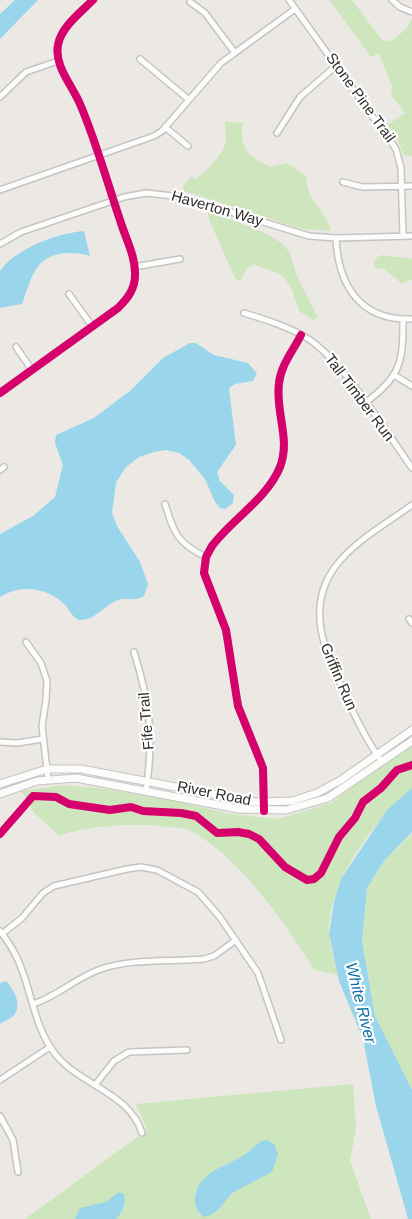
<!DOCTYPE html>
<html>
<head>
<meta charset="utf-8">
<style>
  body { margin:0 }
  canvas { display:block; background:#ece8e4 }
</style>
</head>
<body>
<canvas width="412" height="1219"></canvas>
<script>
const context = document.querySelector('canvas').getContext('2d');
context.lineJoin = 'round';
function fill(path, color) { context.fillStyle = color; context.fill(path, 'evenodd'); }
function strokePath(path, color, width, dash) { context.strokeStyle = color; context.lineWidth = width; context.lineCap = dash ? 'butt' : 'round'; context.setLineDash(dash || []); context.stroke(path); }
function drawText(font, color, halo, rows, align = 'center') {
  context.font = font + ' Helvetica,sans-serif'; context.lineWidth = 4.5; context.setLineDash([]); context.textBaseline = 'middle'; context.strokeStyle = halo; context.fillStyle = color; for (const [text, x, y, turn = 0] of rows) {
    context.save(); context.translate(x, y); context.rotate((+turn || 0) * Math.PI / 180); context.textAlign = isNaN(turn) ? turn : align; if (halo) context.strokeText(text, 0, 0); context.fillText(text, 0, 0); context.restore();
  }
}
fill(new Path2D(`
  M329,0H352L382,40L392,41L407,28L412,18V156L404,155L398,141L387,125L405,113L391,95L392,86L379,54L371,57Z
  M225,121L243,123C238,148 249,156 270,167L287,163L307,177C304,199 327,211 331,231L302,229L184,191L183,186L191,177L196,179C206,172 224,154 226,141C226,135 225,128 225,121Z
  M207,210L263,232L282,243L290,253L296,274L318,318L313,320L299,311L291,287L281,274L254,265L247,268L240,281L235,278L210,222Z
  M383,255L412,259V280L401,283L384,269L375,268L374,263L377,257Z
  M412,741V788C374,821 328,881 329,934C330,947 335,962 338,975L315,970C283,922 243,860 191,831C185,828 175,828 169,827C131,822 96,826 59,835L35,814L29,805L5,829L0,840L1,827L26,799L21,791L63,785L107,789L171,800L230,814L277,819L331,803Z
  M412,834V1090L375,1016L362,941L367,888L384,861Z
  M353,1084L356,1128L350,1161L371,1219H25L147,1130L136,1104Z`), '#cee6be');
fill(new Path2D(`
  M15,0H38L0,39V14Z
  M84,231L90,256C74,251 48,251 37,268C30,278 26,293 22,304L0,308V271C15,249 57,233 84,231Z
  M190,343H196L214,355L248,363L257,373L253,381L235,384L229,388L236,445L217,472L220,481L234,495L233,503L225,509L220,508L215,502L205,479L189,460L179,453L166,450L154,452L139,457L125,468L116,483L112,513L117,526L140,562L148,584L144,596C135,602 127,597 118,600C106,604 94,621 80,620C73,619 69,609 64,604C47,587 20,584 0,597V534L33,516L55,497L63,465L55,443L56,435L94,418L131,390L163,358Z
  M412,788V832L384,861L367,888L362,941L375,1016L412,1090V1219H408L376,1106L363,1039L339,981L329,934L334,902L341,879L387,810Z
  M6,981C13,988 23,1005 14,1015C11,1019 4,1021 0,1024V983Z
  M267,1140L274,1144L278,1154L272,1172L232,1193L219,1209L209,1216L204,1217C197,1212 194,1205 195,1197C199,1171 226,1167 244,1155C253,1149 256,1142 267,1140Z
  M119,1192L124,1194C126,1204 123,1212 116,1219H75L80,1208L106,1202Z`), '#99d6ec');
const street = new Path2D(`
  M289,0L396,149L401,168L403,236
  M392,0L400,7L412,12
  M190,2L205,13L235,53
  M140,59L188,99
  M0,97L26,72L58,61
  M165,127L188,146
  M277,133L300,97L337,65
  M343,182L362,187L412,186
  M0,190L154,136L162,131L221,63L295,9
  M336,238C338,285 360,321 412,319
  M0,244L21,232L124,197L146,193L182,197L309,236L336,238L412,236
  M134,267L180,259
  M69,294L92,326
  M244,313C267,320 290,327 310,340C346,365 386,432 412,468
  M16,347L32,370
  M394,375L412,386
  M0,393L118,308C128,298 135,289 135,275C136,257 125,237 120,220C107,182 96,141 80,104C72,85 54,66 58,45C61,27 81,12 93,0
  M365,403C401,376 403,363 403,319
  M0,470L4,467
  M165,504C174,533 177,543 206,557
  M409,619L412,623
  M26,642L41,663L47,681L46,700L42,726L48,779
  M134,652C150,703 154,737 146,791
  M0,742L17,743L43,739
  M382,762C366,740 355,717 344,692C325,652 305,608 335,567C354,541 386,524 412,505
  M264,811L263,768L238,706L226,630L204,573L206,557L212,546C232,519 267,499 280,467C291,439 275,412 279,383C281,365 293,351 301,335
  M0,931C7,940 13,949 18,960C32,991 34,1028 56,1055C80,1085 130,1093 142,1133
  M2,934L22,918L43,893L54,886L127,869L141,867L157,870L198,892L219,916L258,973L281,1040
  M33,1004C60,995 75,978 101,969C133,958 171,962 204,959L214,956L236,940
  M0,1080L50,1047
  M95,1085L114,1061L129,1052L187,1050
  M0,1116L13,1140L18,1172`);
const secondary = new Path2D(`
  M0,784L47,769H81L255,802L292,801L317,793L341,780L412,730
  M0,794L37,781L76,778L239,809L286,810L328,798L412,741`);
strokePath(street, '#c5c4c5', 8);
strokePath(secondary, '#c5c4c5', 9);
strokePath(street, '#fcfcfb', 5);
strokePath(secondary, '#fcfcfb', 7);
strokePath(new Path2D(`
  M0,393L118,308C128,298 135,289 135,275C136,257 125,237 120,220C107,182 96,141 80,104C72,85 54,66 58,45C61,27 81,12 93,0
  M264,811L263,768L238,706L226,630L204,573L206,557L212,546C232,519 267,499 280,467C291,439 275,412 279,383C281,365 293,351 301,335
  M0,834L33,796L56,797L69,804L110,810L131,807L143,811L181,813L196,816L217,833L238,832L249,834L259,839L285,867L307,880L314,879L321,873L339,837L355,818L363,802L381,788L397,770L412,765`), '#d6006c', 8);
drawText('15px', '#2e2e2e', '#fff', [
  ["Stone Pine Trail",360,98,54],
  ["Haverton Way",217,209,16],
  ["Tall Timber Run",359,398,53],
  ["Griffin Run",338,677,67],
  ["Fife Trail",147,721,-95],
  ["River Road",214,794,11]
]);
drawText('italic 16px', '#0d6fa3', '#fff', [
  ["White River",360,1003,76]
]);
</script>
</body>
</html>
